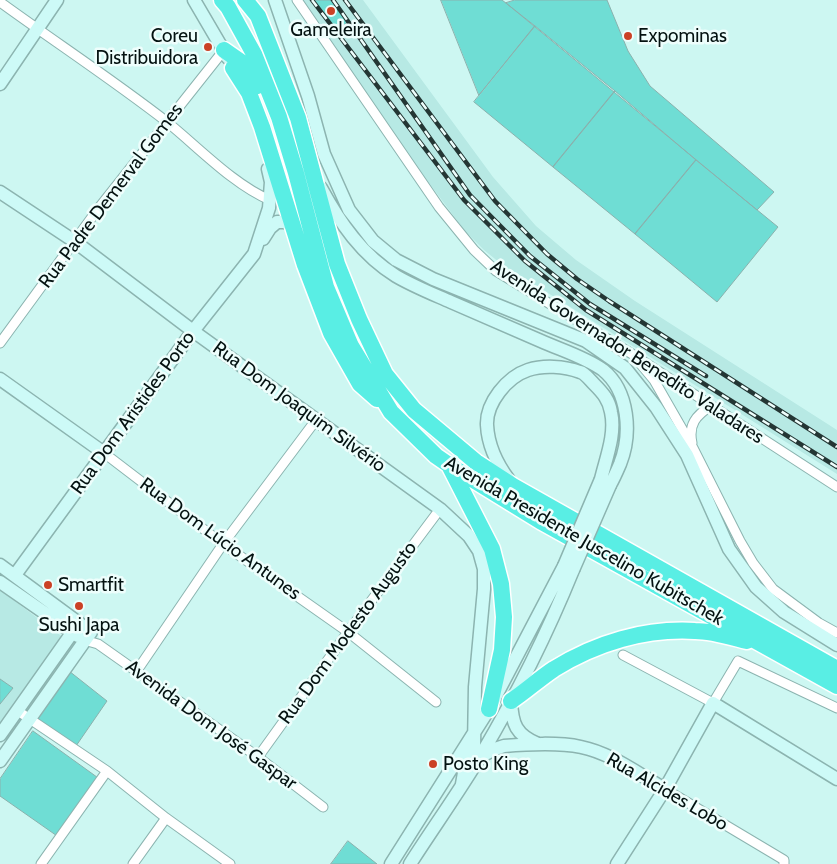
<!DOCTYPE html>
<html>
<head>
<meta charset="utf-8">
<style>
  body { margin:0 }
  canvas { display:block; background:#cdf7f2 }
</style>
</head>
<body>
<canvas width="837" height="864"></canvas>
<script>
const context = document.querySelector('canvas').getContext('2d');
context.lineJoin = 'round';
function fill(path, color) { context.fillStyle = color; context.fill(path, 'evenodd'); }
function strokePath(path, color, width, dash) { context.strokeStyle = color; context.lineWidth = width; context.lineCap = dash ? 'butt' : 'round'; context.setLineDash(dash || []); context.stroke(path); }
function drawText(font, color, halo, rows, align = 'center') {
  context.font = font + ' Cabin,sans-serif'; context.lineWidth = 5; context.setLineDash([]); context.textBaseline = 'middle'; context.strokeStyle = halo; context.fillStyle = color; for (const [text, x, y, turn = 0] of rows) {
    context.save(); context.translate(x, y); context.rotate((+turn || 0) * Math.PI / 180); context.textAlign = isNaN(turn) ? turn : align; if (halo) context.strokeText(text, 0, 0); context.fillText(text, 0, 0); context.restore();
  }
}
fill(new Path2D(`
  M296,0H363L493,177L536,226L576,260L635,301L837,430V474L500,263L484,250L465,231L420,171Z
  M0,590L64,638L0,723Z`), '#b7e9e4');
const building = new Path2D(`
  M314,0H331L348,22L336,31Z
  M441,0H502L535,26L479,95Z
  M515,0H607L628,51L650,86L774,192L757,210L506,3Z
  M535,26L615,91L553,167L474,102Z
  M615,91L696,160L635,234L553,167Z
  M696,160L778,227L717,302L635,234Z
  M69,671L107,701L76,746L36,718Z
  M0,679L13,688L0,704Z
  M33,731L101,780L60,838L0,796V779Z
  M348,841L377,864H331Z`);
fill(building, '#6fddd4');
strokePath(building, '#8ab1ad', 1);
const street = new Path2D(`
  M297,0L439,207L474,250L496,271L632,354L837,487
  M0,2C55,42 113,80 167,122C198,147 234,185 270,200
  M0,343L98,209L224,50
  M639,362L654,380L693,448L740,541L753,563L773,589L819,623L837,633
  M692,443C688,425 696,415 711,406
  M104,453L223,544L348,632L436,702
  M84,640L98,644L258,757L323,807
  M623,655L713,703L738,661L837,708
  M136,672L223,544L316,420
  M18,711L107,771L166,818L230,864
  M258,757L348,632L440,509
  M665,789L784,860V864
  M41,864L107,771
  M133,864L166,818`);
const secondary = new Path2D(`
  M194,0L228,58
  M275,0L308,96L324,154L349,210L373,241L396,260L433,279L586,341L625,368L656,407L687,455L729,549L756,587L784,612L837,645
  M0,84L57,0
  M321,188C340,223 362,255 396,276C413,286 433,294 451,302C481,315 511,328 541,341C561,350 585,357 603,370C629,391 632,434 620,464C617,471 614,478 610,485
  M0,192L74,241L193,331L440,509L469,536L479,551L484,569V589L475,687L474,747L465,767L462,784
  M263,239L270,228L277,222H285L292,225
  M0,379L104,453
  M509,480C497,464 488,445 487,425C486,403 507,377 528,370C543,365 564,366 580,372C585,373 590,380 594,384C603,393 609,400 611,412C616,434 606,458 601,479
  M0,565L91,632L0,761
  M15,575L193,331L254,254L269,208L271,182L268,169
  M0,582L78,636
  M511,701C512,724 516,735 538,744
  M0,735L79,623
  M480,757L495,749L504,746C528,744 557,742 581,747C611,753 638,774 665,789
  M391,864L489,709L564,566
  M410,864C433,828 459,792 481,755C516,696 547,634 573,570
  M617,864L665,789L713,703L837,779`);
const highway = new Path2D(`
  M222,0L228,7L254,54L279,117L296,173L326,287L351,346L391,412L436,456L449,465L540,521L837,686
  M245,0L258,16L298,118L337,264L359,319L385,374L414,410L476,462L513,486L837,669
  M224,50L247,66L257,86
  M233,68L249,93L262,127L305,265L331,333L360,384L377,399
  M449,465L492,549L501,584L504,617L502,650L489,709
  M511,701C526,691 539,679 554,669C596,643 645,628 695,631C712,631 731,637 747,641`);
strokePath(street, '#8cb4b0', 11);
strokePath(secondary, '#8cb4b0', 15);
strokePath(highway, '#fff', 19);
strokePath(street, '#fff', 9);
strokePath(secondary, '#cdfaf7', 12);
strokePath(highway, '#59eee4', 16);
const rail = new Path2D(`
  M312,0L464,200L525,261L586,310L837,467
  M333,0L470,195L530,256L590,304L706,376
  M345,0L495,201L547,254L577,279L609,301L837,447`);
strokePath(rail, '#243634', 4.5);
strokePath(rail, '#eefefc', 2.5, [8]);
const secondaryBridge = new Path2D(`
  M564,566L601,479
  M573,570L610,485`);
strokePath(secondaryBridge, '#8cb4b0', 15, []);
strokePath(secondaryBridge, '#cdfaf7', 12);
for (const [x, y, r, color] of [
  [331,11,5,"#cb4125"],
  [628,36,5,"#cb4125"],
  [208,47,5,"#cb4125"],
  [48,585,5,"#cb4125"],
  [79,606,5,"#cb4125"],
  [433,764,5,"#cb4125"]
]) { const dot = new Path2D(); dot.arc(x, y, r, 0, 2 * Math.PI); context.fillStyle = color; context.fill(dot); strokePath(dot, '#eefefc', 2); }
drawText('19px', '#041211', '#eefefc', [
  ["Gameleira",331,30,"center"],
  ["Coreu",198,36,"right"],
  ["Distribuidora",198,58,"right"],
  ["Expominas",638,36],
  ["Smartfit",58,585],
  ["Sushi Japa",79,625,"center"],
  ["Posto King",443,764]
], 'left');
drawText('19px', '#041211', '#eefefc', [
  ["Rua Padre Demerval Gomes",111,196,-53],
  ["Avenida Governador Benedito Valadares",627,352,33],
  ["Rua Dom Joaquim Silvério",299,407,36],
  ["Rua Dom Aristides Porto",133,413,-54],
  ["Rua Dom Lúcio Antunes",220,539,36],
  ["Avenida Presidente Juscelino Kubitschek",584,541,30],
  ["Rua Dom Modesto Augusto",348,633,-54],
  ["Avenida Dom José Gaspar",211,725,36],
  ["Rua Alcides Lobo",667,792,30]
]);
</script>
</body>
</html>
